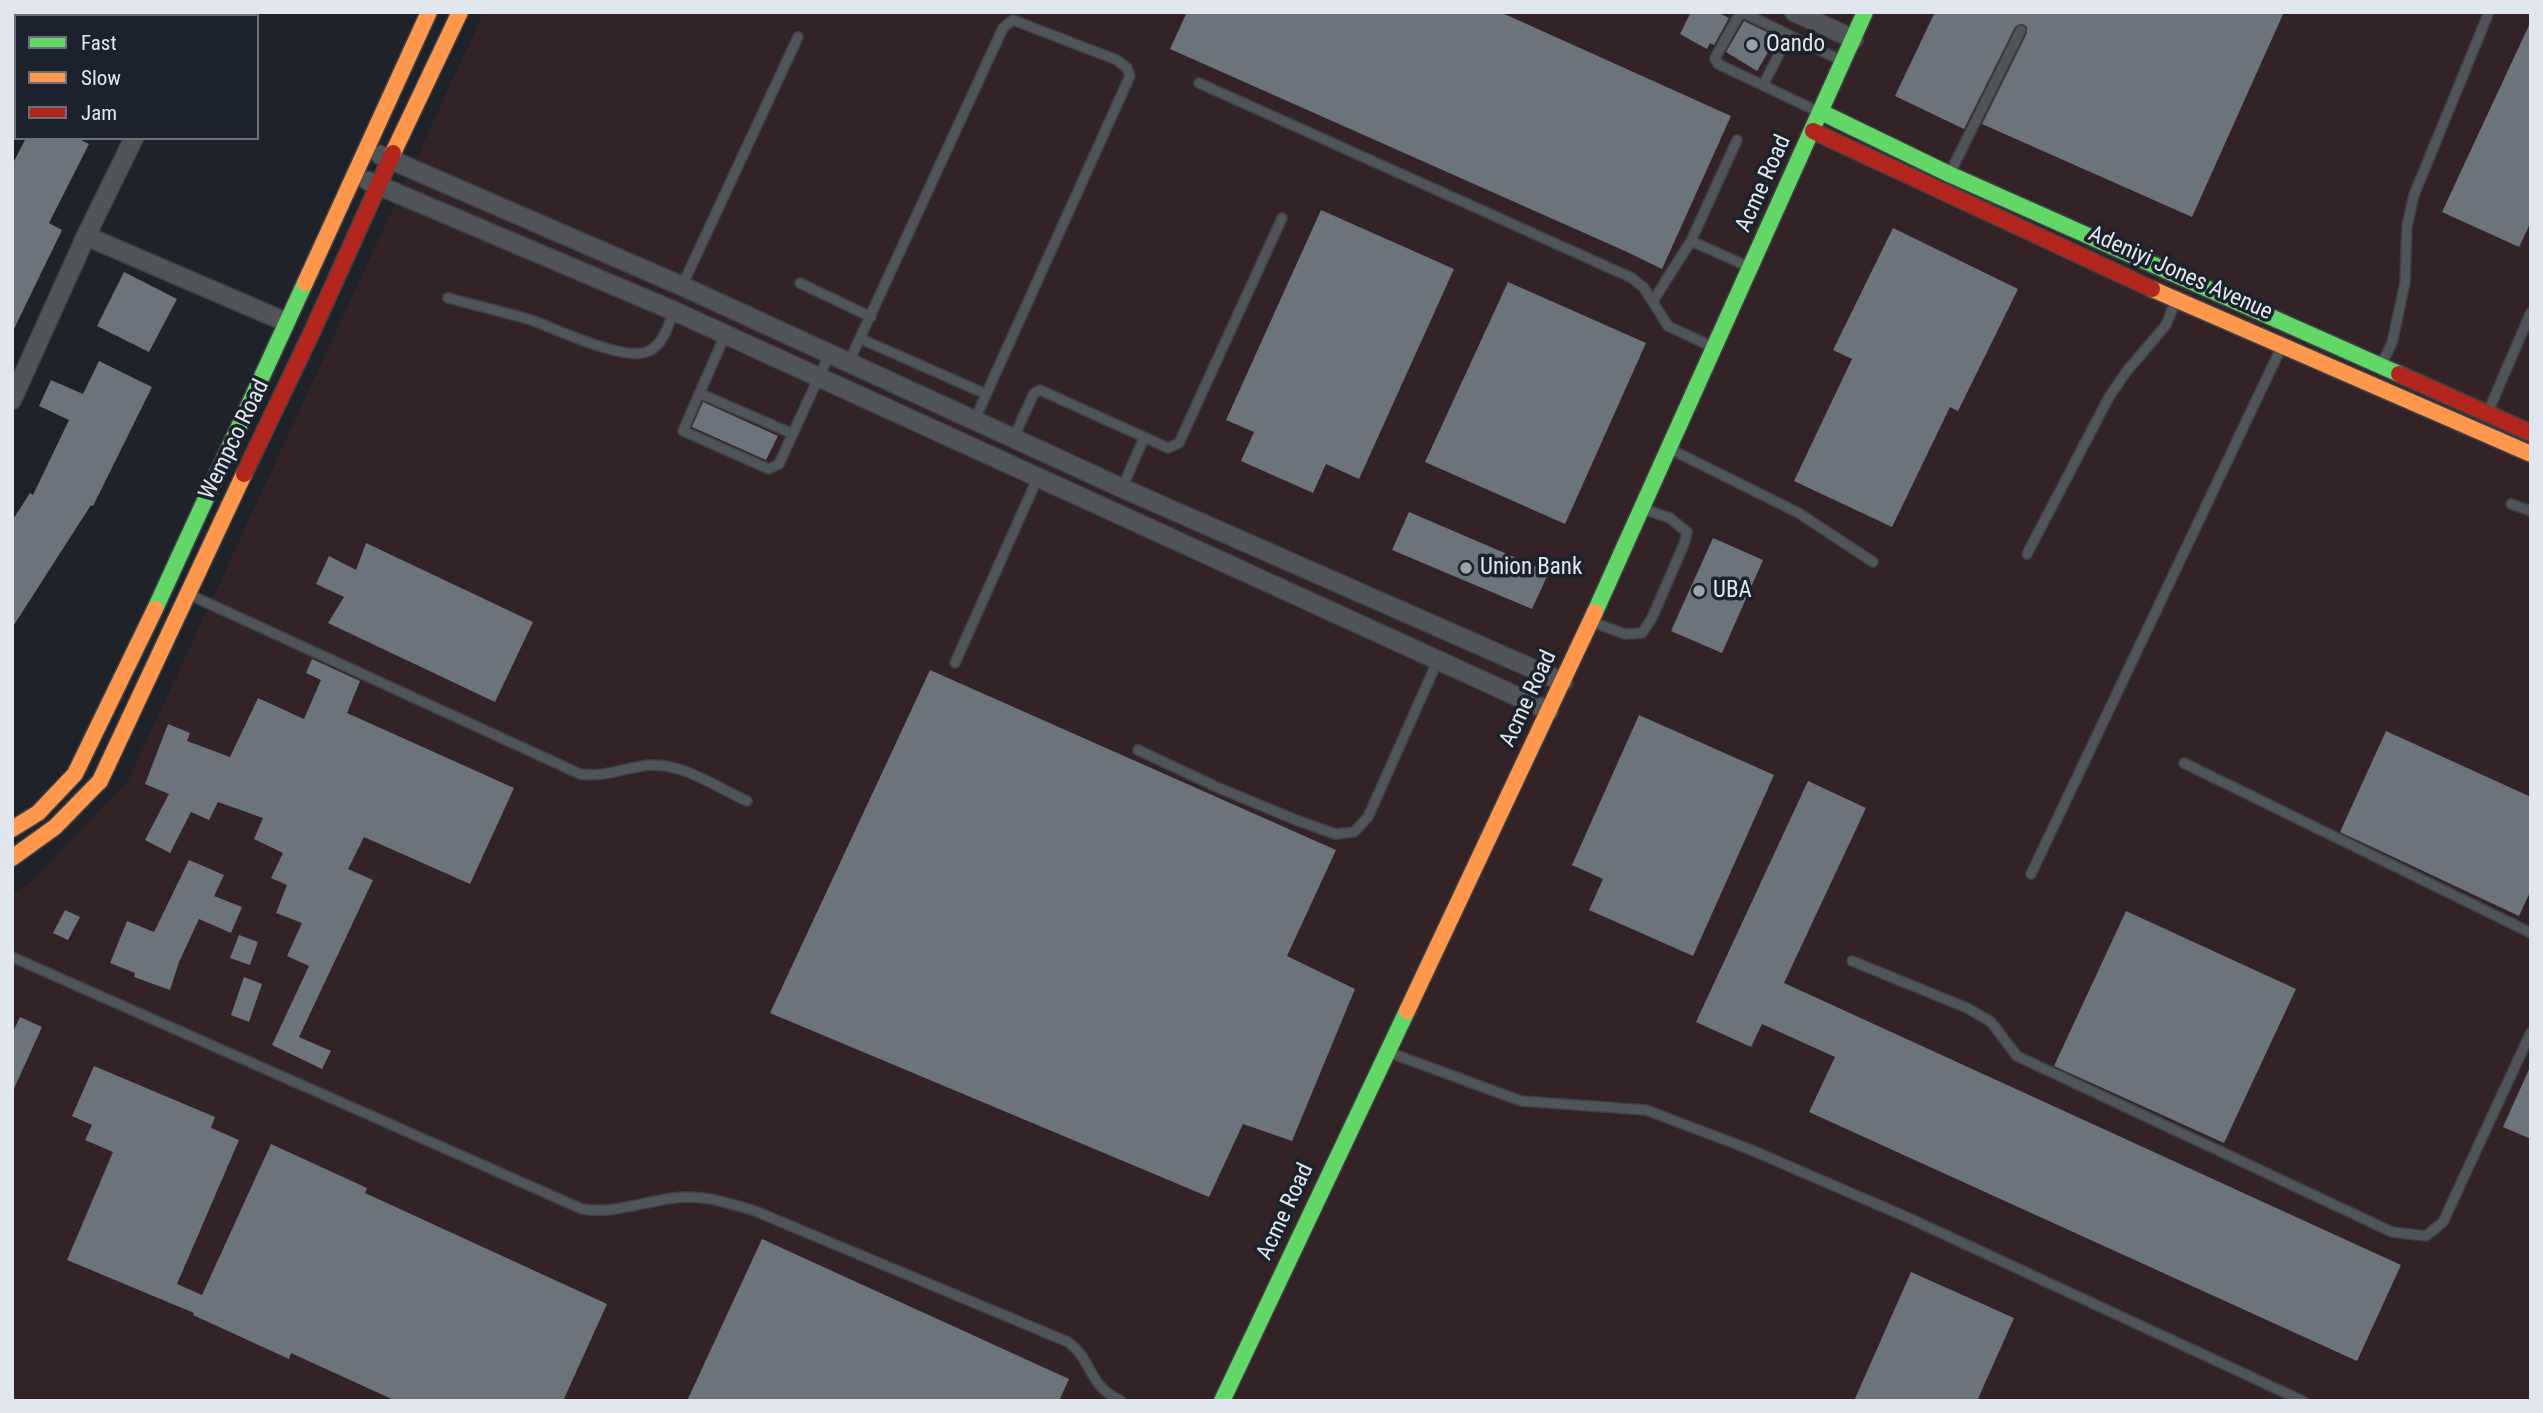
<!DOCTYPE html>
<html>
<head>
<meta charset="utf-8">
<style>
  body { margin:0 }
  #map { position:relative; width:2543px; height:1413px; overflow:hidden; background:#1f2329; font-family:"Roboto Condensed",sans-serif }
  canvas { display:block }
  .frame { position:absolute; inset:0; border:14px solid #e2e7ef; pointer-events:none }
  .legend { position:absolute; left:14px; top:14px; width:245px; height:126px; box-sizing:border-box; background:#1b222d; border:2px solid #6b717b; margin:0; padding:9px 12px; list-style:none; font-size:21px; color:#e2e7ef }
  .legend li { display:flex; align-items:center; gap:14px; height:35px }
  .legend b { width:35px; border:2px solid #6b717b }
</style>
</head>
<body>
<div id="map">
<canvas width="2543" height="1413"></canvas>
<div class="frame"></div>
<ul class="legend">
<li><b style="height:9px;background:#63d668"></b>Fast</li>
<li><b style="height:9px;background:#ff974d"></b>Slow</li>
<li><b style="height:9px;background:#b3261e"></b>Jam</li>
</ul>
</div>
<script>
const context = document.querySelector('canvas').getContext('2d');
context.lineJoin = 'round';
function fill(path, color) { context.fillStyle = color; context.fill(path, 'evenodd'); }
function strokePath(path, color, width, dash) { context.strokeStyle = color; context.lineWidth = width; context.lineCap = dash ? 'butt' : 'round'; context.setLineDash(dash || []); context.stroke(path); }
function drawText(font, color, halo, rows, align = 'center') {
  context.font = font + ' "Roboto Condensed",sans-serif'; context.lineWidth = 7; context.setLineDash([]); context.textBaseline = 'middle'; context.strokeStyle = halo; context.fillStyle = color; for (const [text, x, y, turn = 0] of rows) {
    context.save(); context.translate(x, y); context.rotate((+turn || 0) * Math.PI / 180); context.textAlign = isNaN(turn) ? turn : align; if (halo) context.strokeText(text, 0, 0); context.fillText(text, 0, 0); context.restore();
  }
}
fill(new Path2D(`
  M484,12H2531V1401H12V893L29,884L128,781Z`), '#332326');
fill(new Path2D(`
  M1187,12H1500L1731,116L1662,269L1625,251L1170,49Z
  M1691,12H1717L1729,18L1714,45L1710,43L1707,49L1680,34Z
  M1935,12H2284L2192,217L1982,124L2027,33V27L2023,24L2015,27L1964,129L1895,96Z
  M1744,21L1777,37L1757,71L1726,52Z
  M2531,21V222L2519,247L2442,212Z
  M26,138H77L89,144L49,223L62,230L12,333V165Z
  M1321,210L1454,269L1359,479L1326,464L1313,493L1241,461L1254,432L1226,420Z
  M1893,228L2018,289L1958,411L1950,407L1892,527L1794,481L1852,359L1833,350Z
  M124,272L177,299L149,352L97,326Z
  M1508,282L1646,343L1565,524L1425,462Z
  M99,361L152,387L93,506L91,505L12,628V521L30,493L33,495L69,420L39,406L51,380L83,394Z
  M703,402L778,436L766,460L692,427Z
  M1409,512L1549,572L1532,609L1392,550Z
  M1713,538L1763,560L1722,653L1671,631Z
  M366,543L533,622L495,702L328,623L344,597L316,584L329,556L356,570Z
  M312,659L360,681L347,713L514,788L470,884L364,837L348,869L373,880L299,1037L331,1051L322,1069L272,1045L309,966L287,956L302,923L276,913L287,885L271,878L283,853L254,839L263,818L218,802L209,820L191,812L170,853L145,840L169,794L145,784L168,724L190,733L187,741L230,757L258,698L304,719L321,680L306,673Z
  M930,670L1336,850L1287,956L1355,989L1292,1141L1243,1124L1209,1197L770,1013Z
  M1639,715L1774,775L1693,956L1589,910L1603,879L1572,865Z
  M2386,731L2531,797V890L2519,916L2340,832Z
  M1808,781L1866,808L1784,983L2401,1265L2357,1361L1809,1112L1835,1057L1762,1024L1751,1047L1696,1022Z
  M189,860L224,875L214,896L242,907L231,933L199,919L179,962L170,990L134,977L135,973L110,963L127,921L154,932Z
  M65,910L80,917L68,940L53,933Z
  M2126,911L2296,989L2224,1143L2054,1066Z
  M239,935L258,942L250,965L230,958Z
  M244,977L262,984L249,1022L231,1015Z
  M20,1017L42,1027L12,1093V1034Z
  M2531,1065V1139L2503,1127Z
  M94,1066L215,1117L211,1128L239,1140L177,1284L202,1295L271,1144L367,1188L365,1193L607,1304L563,1401H396L291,1353L289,1359L193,1315L194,1313L67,1260L113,1152L85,1140L92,1125L72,1116Z
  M762,1239L1069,1379L1059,1401H687Z
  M1911,1272L2014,1318L1977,1401H1854Z`), '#6c737d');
const lane = new Path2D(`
  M1199,83L1632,278L1644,288L1668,326L1713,347
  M1763,85L1789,35
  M1819,112L1718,64L1715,58L1739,15L1744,13L1842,61
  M1950,173L2021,30
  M1691,241L1749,267
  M800,283L871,317
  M682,286L798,37
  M448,298C475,305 504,312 531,320C556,329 626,363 649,351C664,344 668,325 674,311
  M1653,301L1691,241L1737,140
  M725,335L683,431L769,469L779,464L829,355
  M861,339L986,394
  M2382,363L2392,343L2405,283L2407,226L2414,195L2489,12
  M848,364L1003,28L1013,20L1117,60L1127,68L1130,76L975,419
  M699,393L793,434
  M2488,412L2531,312
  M1014,437L1034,393L1040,390L1168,448L1179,443L1282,218
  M1670,449L1797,512L1873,562
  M1122,488L1144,438
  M2511,504L2531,511
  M2027,554L2109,397L2126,372L2166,325L2176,300
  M188,594L580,774C603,778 627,767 650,765C683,763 718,788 747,801
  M1592,622L1625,634L1642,633L1652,618L1684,544L1687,532L1670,518L1643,509
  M955,663L1038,477
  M1138,750L1219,788L1296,820L1335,834L1354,832L1368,817L1438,660
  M2184,763L2531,933
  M2031,874L2282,346
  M12,957L582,1209C615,1214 642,1202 674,1198C702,1194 729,1203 755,1211L1068,1342C1095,1362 1085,1383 1121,1401
  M1852,961L1967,1008L1991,1022L2017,1056L2392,1232L2426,1236L2443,1222L2531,1032
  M1388,1052L1521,1101L1646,1110L1749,1149L1911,1219L2303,1401`);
const street = new Path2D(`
  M1794,12L1854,39
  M196,16L197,12
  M380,155L682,286L1122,488L1563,682
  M368,181L674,311L1549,711
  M86,236L286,322
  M12,400L86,236L134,138`);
const fast = new Path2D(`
  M1821,112L1949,174L2399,374
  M155,609L305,283
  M1595,612L1865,12
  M1222,1401L1407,1011`);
const slow = new Path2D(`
  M393,153L460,12
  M305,283L429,12
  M2152,289L2531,454
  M12,829L38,813L75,774L155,609
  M12,858L55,827L100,781L244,474
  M1407,1011L1595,612`);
const jam = new Path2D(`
  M1813,131L2152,289
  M2399,374L2531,433
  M244,474L312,332L393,153`);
strokePath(lane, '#3d4145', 12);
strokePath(street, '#3d4145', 21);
strokePath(fast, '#3d4145', 19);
strokePath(slow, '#3d4145', 19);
strokePath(jam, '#3d4145', 19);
strokePath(lane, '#515459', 9);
strokePath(street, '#515459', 18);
strokePath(fast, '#63d668', 16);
strokePath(slow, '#ff974d', 16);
strokePath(jam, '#b3261e', 16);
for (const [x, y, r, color] of [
  [1752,45,7,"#9ea2aa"],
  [1466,568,7,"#9ea2aa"],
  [1699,591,7,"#9ea2aa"]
]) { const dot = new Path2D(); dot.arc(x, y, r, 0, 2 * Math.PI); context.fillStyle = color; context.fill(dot); strokePath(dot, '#1b222d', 2.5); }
drawText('23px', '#e2e7ef', '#1b222d', [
  ["Oando",1766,45],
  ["Union Bank",1480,568],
  ["UBA",1713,591]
], 'left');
drawText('23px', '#e2e7ef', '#1b222d', [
  ["Acme Road",1764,184,-66],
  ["Adeniyi Jones Avenue",2180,274,24],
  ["Wempco Road",235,440,-64],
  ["Acme Road",1529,699,-65],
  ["Acme Road",1286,1212,-65]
]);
</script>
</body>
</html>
